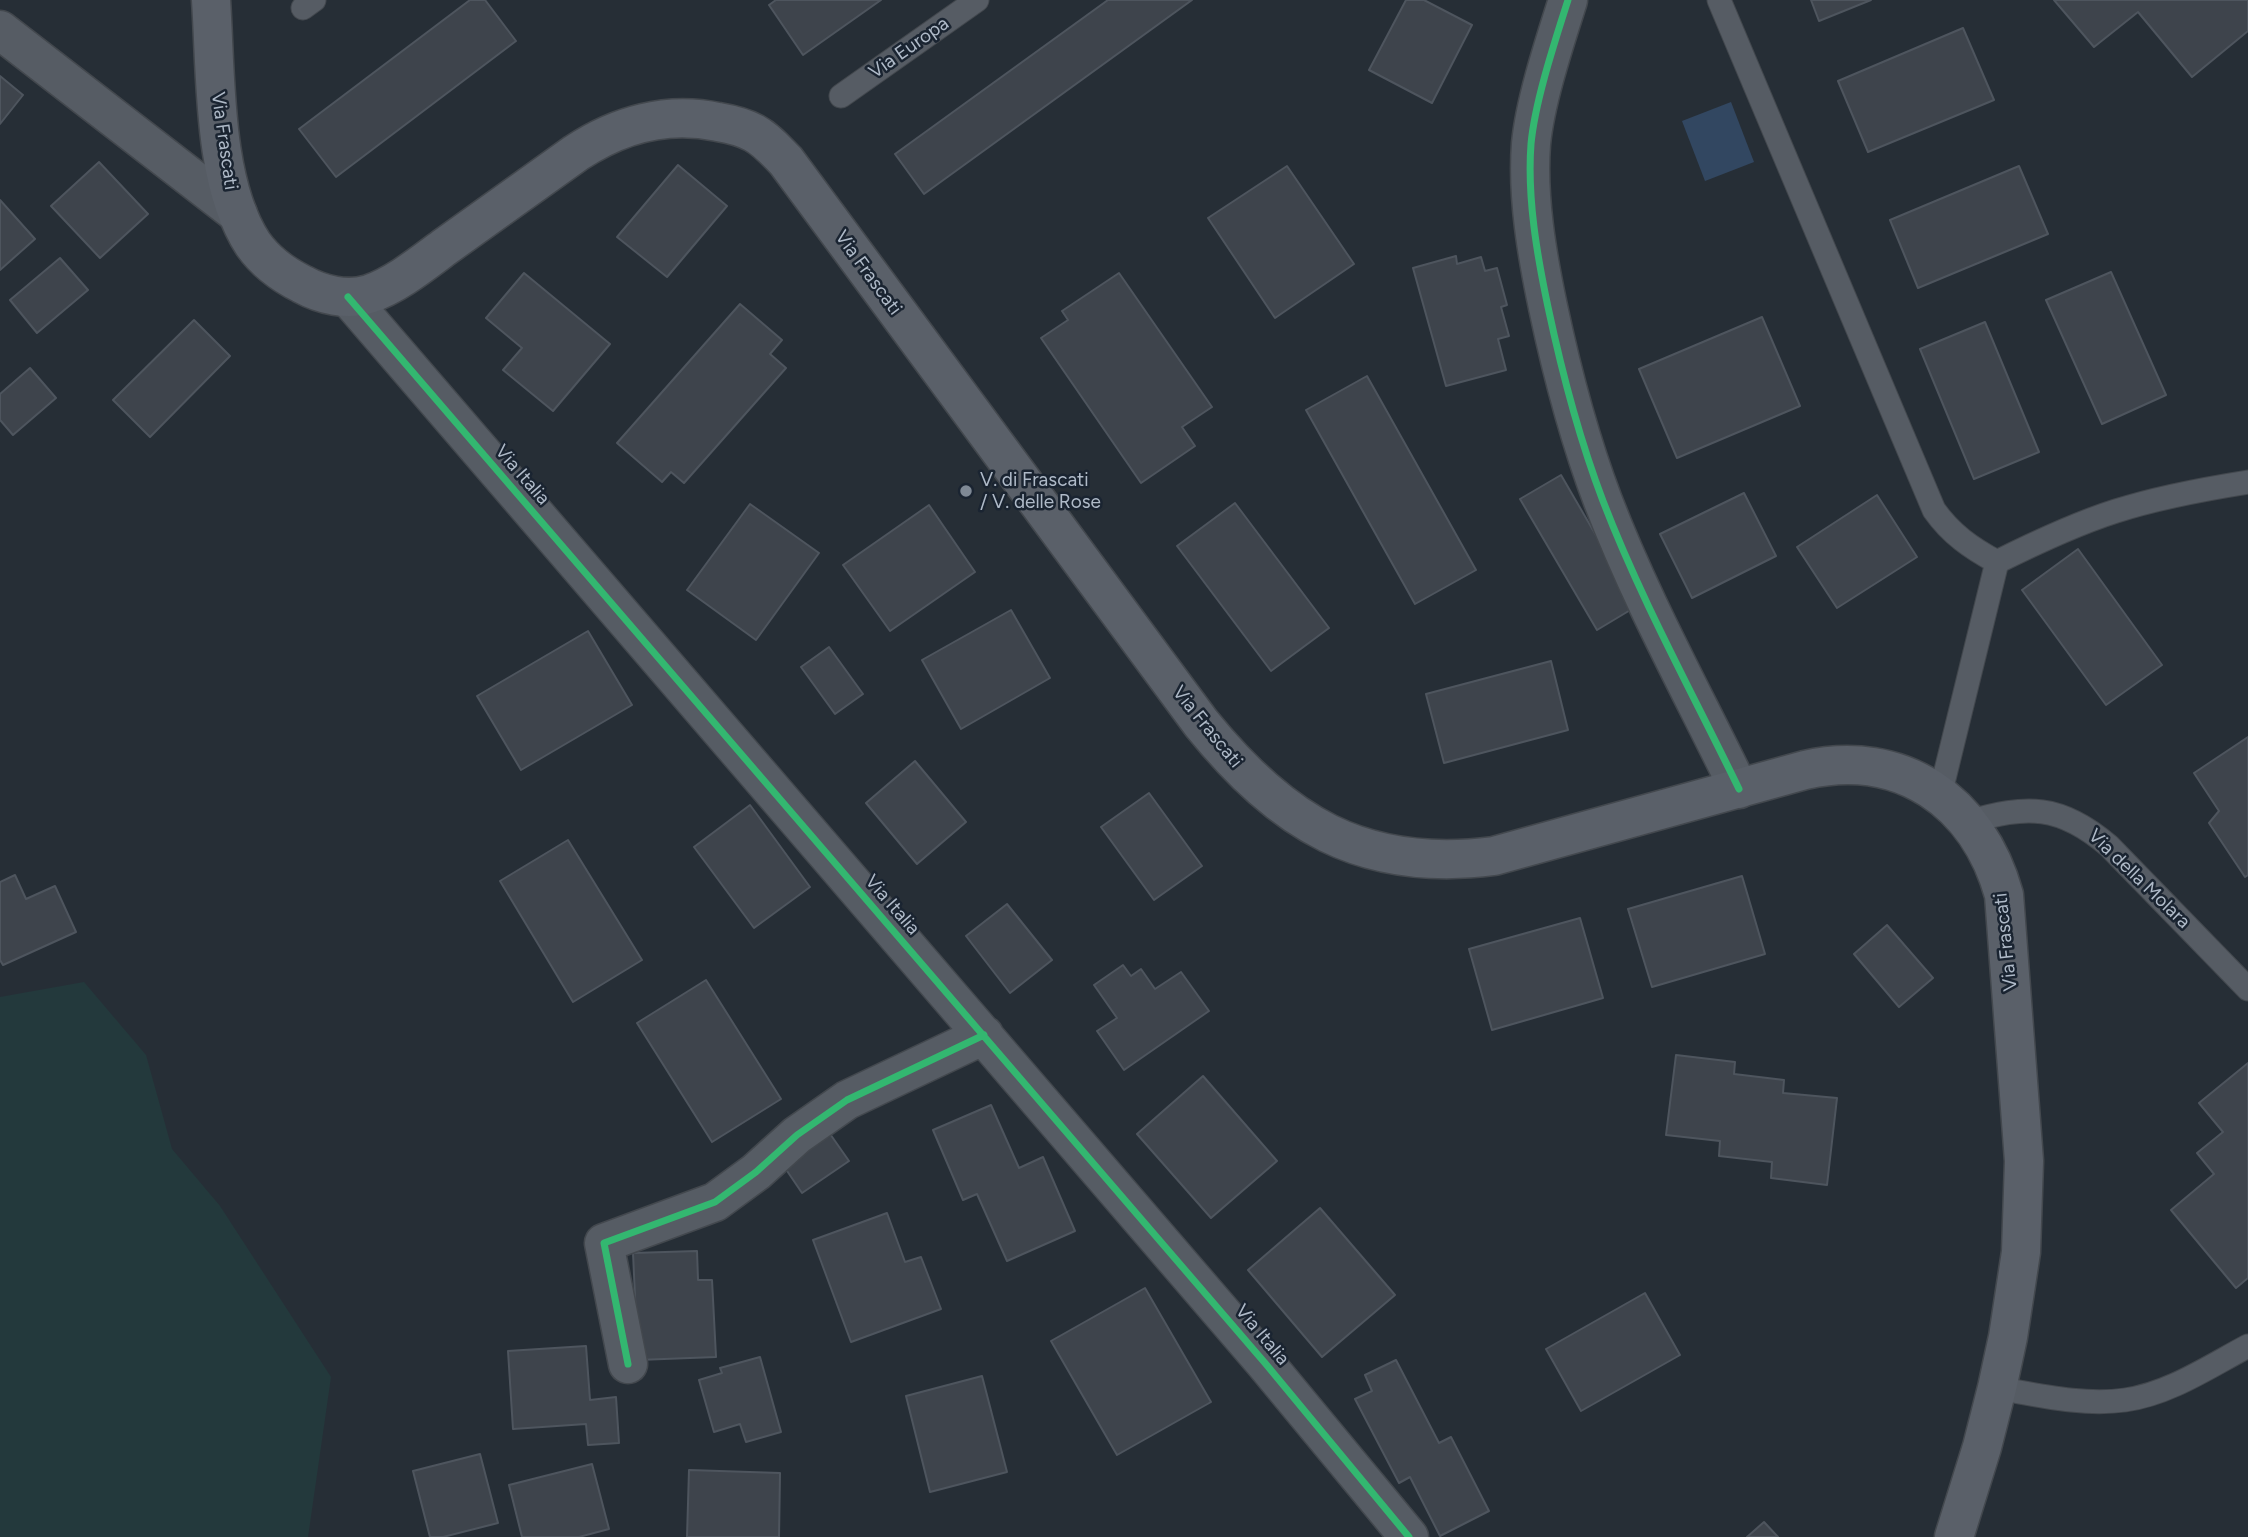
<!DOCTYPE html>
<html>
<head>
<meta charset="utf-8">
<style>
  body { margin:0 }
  canvas { display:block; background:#262e36 }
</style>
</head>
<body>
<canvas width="2248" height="1537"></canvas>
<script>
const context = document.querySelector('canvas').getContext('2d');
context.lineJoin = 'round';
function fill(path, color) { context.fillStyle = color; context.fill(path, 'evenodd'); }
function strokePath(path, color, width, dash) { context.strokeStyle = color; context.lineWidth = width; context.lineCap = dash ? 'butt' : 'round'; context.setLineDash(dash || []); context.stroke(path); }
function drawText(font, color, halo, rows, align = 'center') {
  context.font = font + ' Figtree,sans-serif'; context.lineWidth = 5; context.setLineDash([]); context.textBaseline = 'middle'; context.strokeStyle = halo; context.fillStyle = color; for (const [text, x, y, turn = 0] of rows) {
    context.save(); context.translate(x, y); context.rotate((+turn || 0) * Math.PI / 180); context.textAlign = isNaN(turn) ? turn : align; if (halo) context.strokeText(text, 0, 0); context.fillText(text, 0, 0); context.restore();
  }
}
fill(new Path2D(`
  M84,982L146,1055L172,1149L220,1206L331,1377L308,1537H0V997Z`), '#23393c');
fill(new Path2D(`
  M1731,102L1754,162L1705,181L1682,121Z`), '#324761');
const building = new Path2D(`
  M470,0H485L516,41L336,177L299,129Z
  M776,0H881L803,55L769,5Z
  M1108,0H1192L924,194L895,154Z
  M1406,0H1424L1472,25L1432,103L1369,70Z
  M1811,0H1871L1819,21Z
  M2054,0H2248V31L2192,77L2138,12L2094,47Z
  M1963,28L1994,100L1868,152L1838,81Z
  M0,76L23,95L0,124Z
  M99,162L148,214L100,258L51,206Z
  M678,165L727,206L667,277L617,237Z
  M1287,166L1354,264L1275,318L1208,218Z
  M2019,166L2048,234L1918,288L1890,220Z
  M0,200L35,239L0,270Z
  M1456,256L1457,264L1481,257L1485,271L1497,268L1507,305L1501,307L1509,336L1498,339L1506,370L1446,386L1413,268Z
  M60,258L88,290L37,333L10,300Z
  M2111,272L2166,395L2102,424L2046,300Z
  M524,273L610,344L553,411L503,370L522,348L486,318Z
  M1119,273L1212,407L1182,427L1195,446L1141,483L1041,338L1068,320L1062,311Z
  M740,304L782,340L770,354L786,368L684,483L671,472L662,482L617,443Z
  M1762,317L1800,406L1677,458L1639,369Z
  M194,320L230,356L150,437L113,400Z
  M1985,322L2039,452L1974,479L1920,349Z
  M30,368L56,398L13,435L0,420V394Z
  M1367,376L1476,570L1415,604L1306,410Z
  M1561,475L1637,606L1597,630L1520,499Z
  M1744,493L1776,556L1692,598L1660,534Z
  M1877,495L1917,557L1837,608L1797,547Z
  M1235,503L1329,628L1271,671L1177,546Z
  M750,504L819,553L756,640L687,590Z
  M929,505L975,572L890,631L843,565Z
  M2078,549L2162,665L2106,705L2022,590Z
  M1011,610L1050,678L961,729L922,660Z
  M588,631L632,705L521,770L477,696Z
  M829,647L863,694L835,714L801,667Z
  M1551,661L1568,730L1444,763L1426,694Z
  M2248,737V875L2245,877L2209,823L2219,811L2194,773Z
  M915,761L966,822L917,864L866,803Z
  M1149,793L1202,866L1154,900L1101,827Z
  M750,805L810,887L754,928L694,847Z
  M568,840L642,960L573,1002L500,881Z
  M15,875L26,899L55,886L76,932L3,965L0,960V882Z
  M1742,876L1765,954L1652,987L1628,909Z
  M1007,904L1052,960L1010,993L966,936Z
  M1580,918L1603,998L1492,1030L1469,949Z
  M1887,925L1933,978L1899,1007L1854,954Z
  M1123,965L1131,976L1141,969L1155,989L1181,972L1209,1011L1124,1070L1097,1031L1117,1018L1094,985Z
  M706,980L781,1099L712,1142L637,1023Z
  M1676,1055L1735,1062L1734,1074L1784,1080L1783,1093L1837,1098L1827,1185L1771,1178L1772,1162L1719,1156L1720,1141L1666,1135Z
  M2248,1063V1278L2236,1288L2171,1210L2214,1174L2197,1153L2223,1132L2199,1103Z
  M1203,1076L1277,1161L1211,1218L1137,1134Z
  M991,1105L1019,1168L1043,1157L1075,1231L1007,1261L977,1194L963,1200L933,1130Z
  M828,1131L849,1161L802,1193L781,1162Z
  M1320,1208L1395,1295L1322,1357L1248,1270Z
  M887,1213L905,1262L921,1257L941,1309L851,1342L813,1240Z
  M697,1251L698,1280H712L716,1357L638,1360L633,1253Z
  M1145,1288L1211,1402L1117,1455L1051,1341Z
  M1645,1293L1680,1355L1581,1411L1546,1349Z
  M586,1346L590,1400L616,1397L619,1443L588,1445L586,1424L513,1429L508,1351Z
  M760,1357L781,1432L746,1442L740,1424L714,1432L699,1380L722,1373L720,1368Z
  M1396,1360L1439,1443L1451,1437L1489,1511L1440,1536L1410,1477L1399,1483L1355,1399L1372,1391L1365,1375Z
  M982,1376L1007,1472L930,1492L906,1396Z
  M480,1454L498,1523L443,1537H430L413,1471Z
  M592,1464L609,1529L579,1537H522L509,1485Z
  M689,1470L780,1473L779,1537H687Z
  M1764,1522L1778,1537H1747Z`);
fill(building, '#3e444c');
strokePath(building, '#4e555e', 2);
const service = new Path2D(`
  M1719,0L1934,510C1951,534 1971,548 1997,562
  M303,8L314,0
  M841,96L977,0
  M1940,795L1997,562C2035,543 2075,524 2116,511C2159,497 2204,489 2248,482
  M1968,822C2027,805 2060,804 2109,846L2248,989
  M1997,1388C2038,1395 2083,1406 2125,1400C2169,1394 2210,1366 2248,1346`);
const minor = new Path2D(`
  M1568,0C1555,41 1535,101 1531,144C1527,197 1537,255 1548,307C1562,373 1579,438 1603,501C1641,600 1693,694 1739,789
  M0,30L238,214
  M348,297L1265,1363L1409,1537
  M628,1364L604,1243L715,1202L756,1172L797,1135L847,1100L984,1035`);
const secondary = new Path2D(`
  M211,0C216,73 212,182 253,244C265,261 284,275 302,284C322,295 347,301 369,294C396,285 423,263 446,246C489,215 532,184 576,153C618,125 667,111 718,122C730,124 743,127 754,133C767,140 776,151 786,161L1201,723C1282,823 1362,873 1494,856L1805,770C1901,748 1978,801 2004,895L2024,1161L2021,1252L2008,1337L1997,1388L1982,1447L1954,1537`);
strokePath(service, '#43484e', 25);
strokePath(minor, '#43484e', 41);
strokePath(secondary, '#43484e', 41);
strokePath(service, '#565c64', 23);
strokePath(minor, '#565c64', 38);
strokePath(secondary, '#5a6069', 38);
strokePath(new Path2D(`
  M1568,0C1555,41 1535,101 1531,144C1527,197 1537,255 1548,307C1562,373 1579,438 1603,501C1641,600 1693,694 1739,789
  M348,297L1265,1363L1409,1537
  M628,1364L604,1243L715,1202L756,1172L797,1135L847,1100L984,1035`), '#33b770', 7);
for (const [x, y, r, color] of [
  [966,491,7,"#7f8995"]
]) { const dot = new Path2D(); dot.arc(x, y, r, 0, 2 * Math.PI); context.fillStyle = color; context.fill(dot); strokePath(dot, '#1a2431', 2.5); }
drawText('19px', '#afbac8', '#1a2431', [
  ["Via Europa",909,48,-35],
  ["Via Frascati",224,141,82],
  ["Via Frascati",868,273,54],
  ["Via Italia",522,475,49],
  ["Via Frascati",1207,727,51],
  ["Via della Molara",2139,879,44],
  ["Via Italia",892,905,49],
  ["Via Frascati",2006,942,-96],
  ["Via Italia",1262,1335,50]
]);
drawText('19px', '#afbac8', '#1a2431', [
  ["V. di Frascati",980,480],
  ["/ V. delle Rose",980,502]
], 'left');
</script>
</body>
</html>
